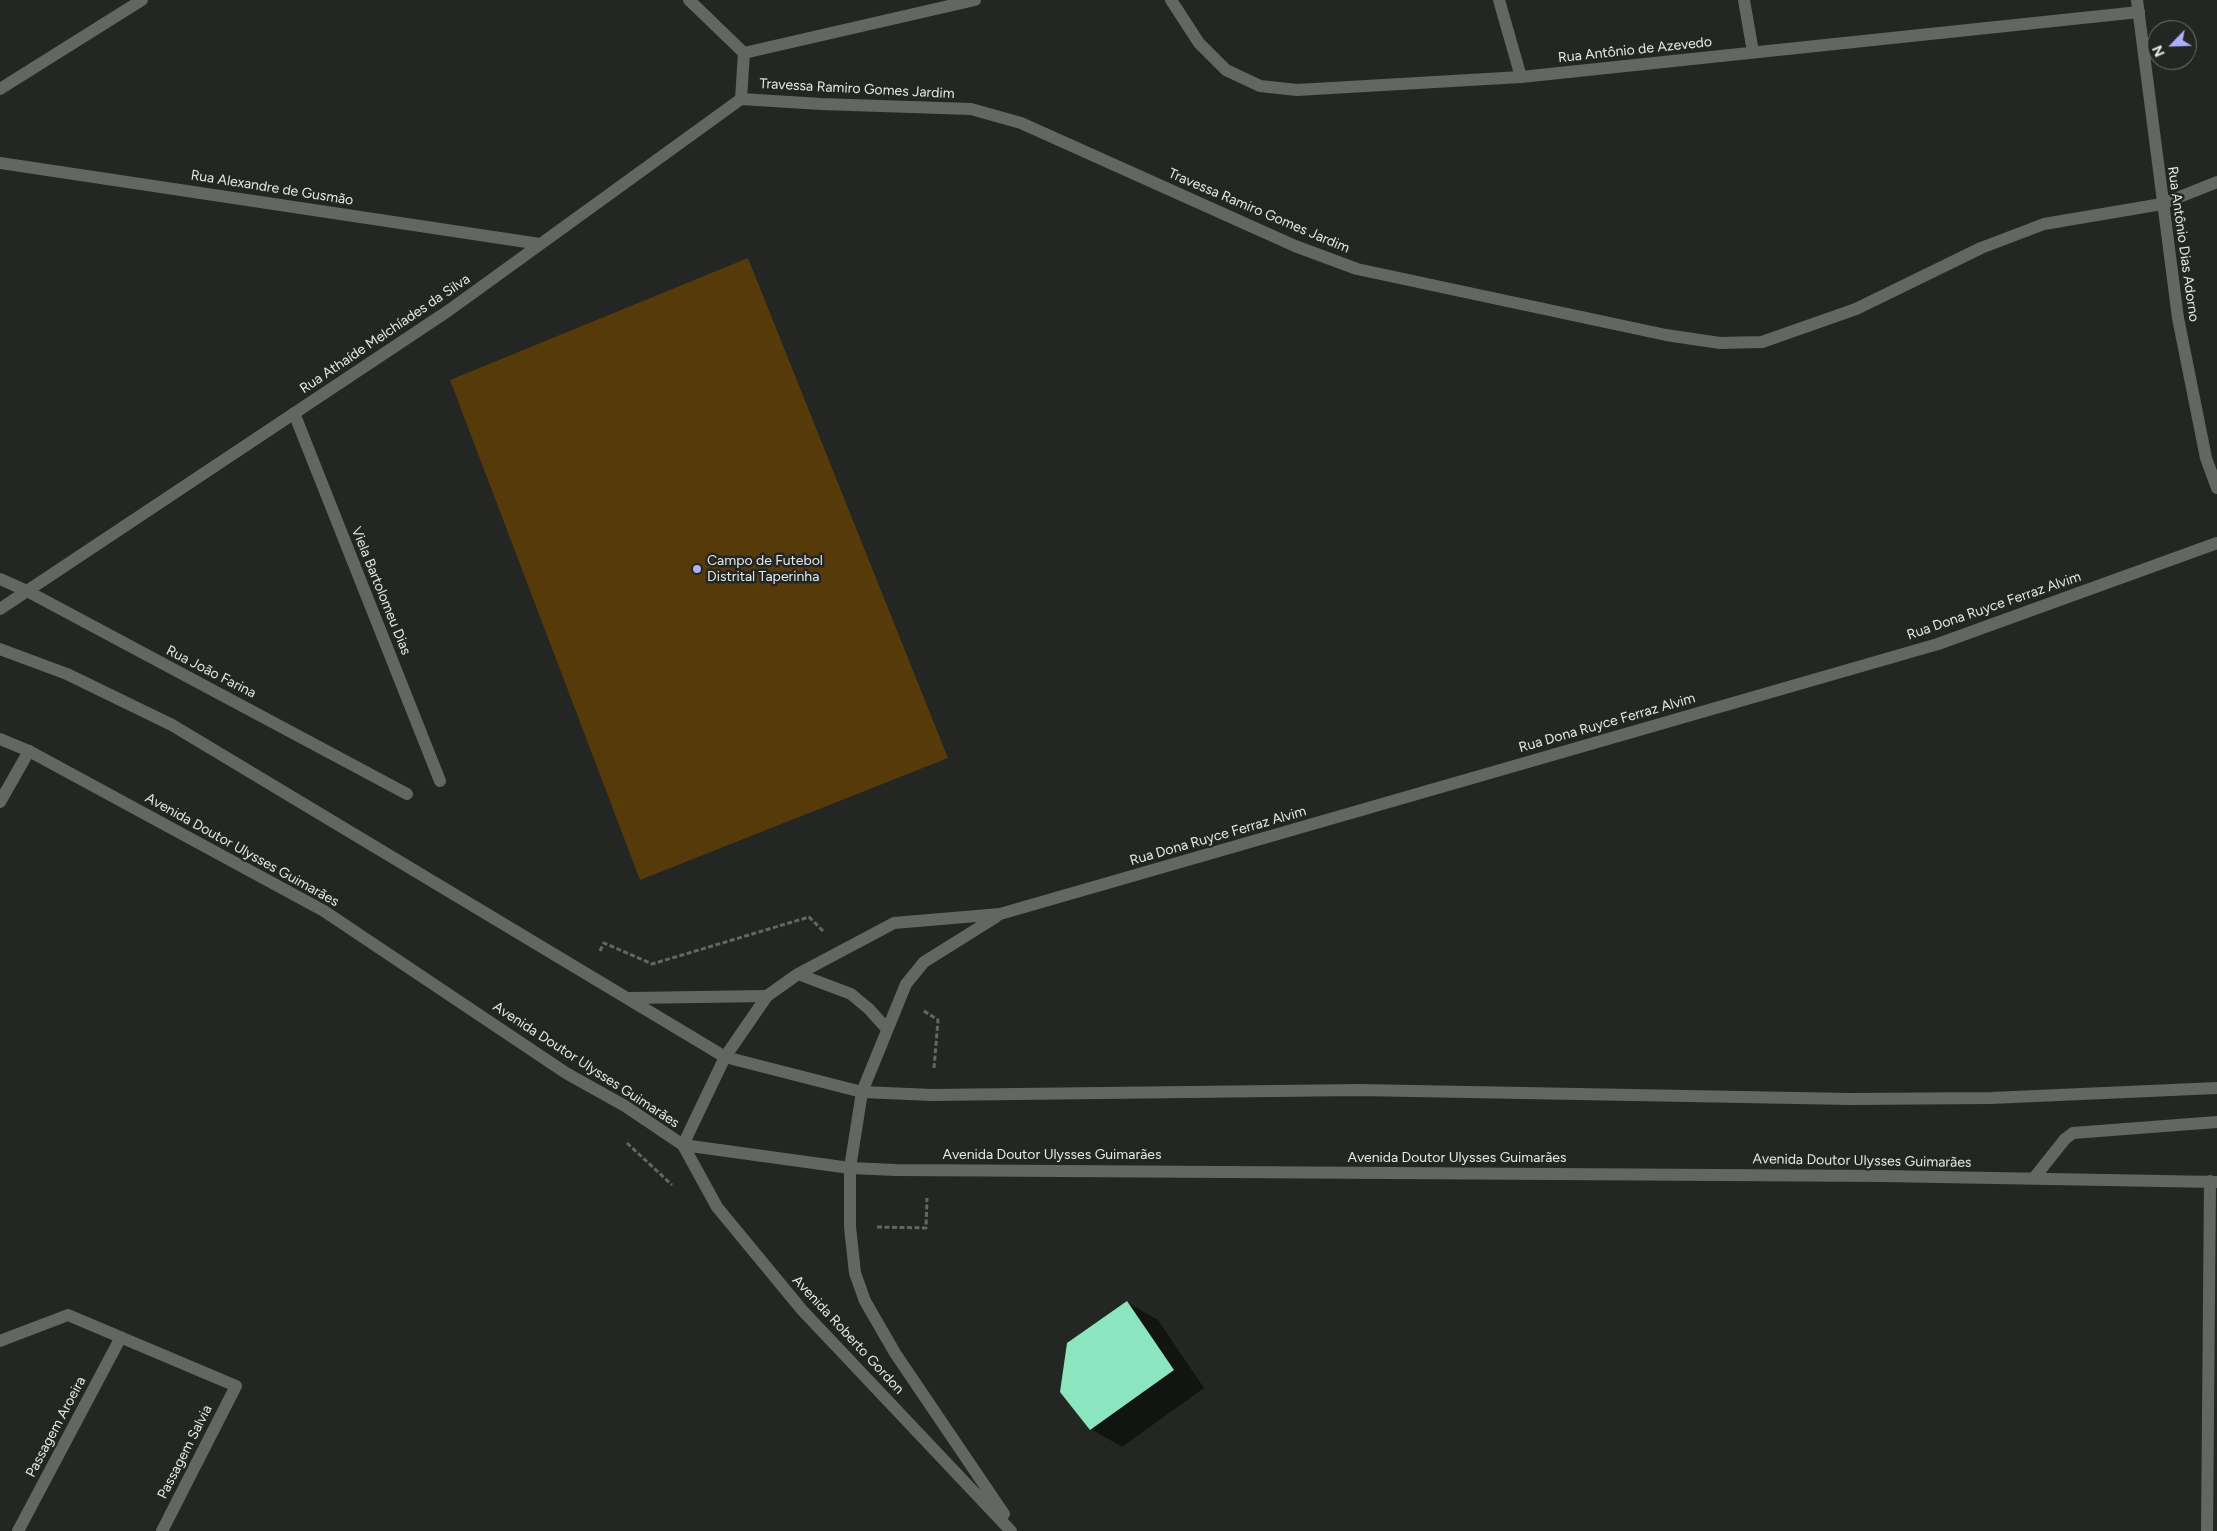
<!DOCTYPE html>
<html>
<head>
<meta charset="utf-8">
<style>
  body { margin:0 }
  #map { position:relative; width:2217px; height:1531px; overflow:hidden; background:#232622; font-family:Figtree,sans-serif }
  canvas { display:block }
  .north { position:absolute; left:2147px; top:20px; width:50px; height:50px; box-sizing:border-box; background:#232622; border:1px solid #717470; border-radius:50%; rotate:246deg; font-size:14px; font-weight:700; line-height:20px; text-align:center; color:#e7e9e6 }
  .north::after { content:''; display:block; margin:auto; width:18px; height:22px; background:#adaffb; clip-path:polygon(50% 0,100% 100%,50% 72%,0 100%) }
</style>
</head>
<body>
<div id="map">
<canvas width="2217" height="1531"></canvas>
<div class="north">N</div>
</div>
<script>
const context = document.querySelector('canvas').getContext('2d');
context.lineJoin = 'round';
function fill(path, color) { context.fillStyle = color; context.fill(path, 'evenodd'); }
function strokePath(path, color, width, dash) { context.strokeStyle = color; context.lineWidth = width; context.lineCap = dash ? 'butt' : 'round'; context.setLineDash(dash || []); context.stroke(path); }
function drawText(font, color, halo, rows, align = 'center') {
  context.font = font + ' Figtree,sans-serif'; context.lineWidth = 5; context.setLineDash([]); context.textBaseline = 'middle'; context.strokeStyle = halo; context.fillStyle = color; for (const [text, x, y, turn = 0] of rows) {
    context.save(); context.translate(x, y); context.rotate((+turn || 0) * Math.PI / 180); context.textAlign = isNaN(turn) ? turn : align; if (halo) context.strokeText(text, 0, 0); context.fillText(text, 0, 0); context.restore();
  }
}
fill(new Path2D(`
  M748,258L948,758L640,880L450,380Z`), '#563a09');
fill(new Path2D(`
  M1127,1302L1158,1320L1204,1388L1122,1447L1091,1429Z`), '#0007');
fill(new Path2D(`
  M1127,1301L1174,1370L1090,1430L1060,1392L1067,1343Z`), '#8be5be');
strokePath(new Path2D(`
  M600,951L604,943L652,964L809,917L823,931
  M924,1011L938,1020L934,1068
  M627,1143L672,1185
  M877,1227L926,1228L927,1198`), '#646663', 3, [5, 2.5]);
strokePath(new Path2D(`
  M741,99L821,104L971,109L1021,123L1295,246L1357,269L1666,335L1720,343L1762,342L1856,309L1981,248L2044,224L2162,204
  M294,413L440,781
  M27,591L407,794
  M0,802L29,751
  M683,1145L717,1207L802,1310L1011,1531
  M850,1168V1227L855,1273L865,1301L895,1353L1004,1514
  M0,1341L68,1315L236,1386L162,1531
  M18,1531L121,1337
  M2207,1531L2210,1181`), '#636662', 12);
strokePath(new Path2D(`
  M689,0L744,53
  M1171,0L1199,43L1226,70L1260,86L1297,90L1521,77L2139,12
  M1499,0L1521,77
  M1744,0L1753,52
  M744,53L975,0
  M0,89L142,0
  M0,163L540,244
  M2162,204L2217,182
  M0,579L27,591
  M0,609L448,311L741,99L744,53`), '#636662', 12);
strokePath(new Path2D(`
  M798,974L851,994L869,1009L887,1029
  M683,1145L725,1057L767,996L798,974L894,923L1000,914L1938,644L2217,543
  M850,1168L862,1092L906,984L924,962L996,917`), '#636662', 12);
strokePath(new Path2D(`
  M2137,0L2178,318L2206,458L2217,488
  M0,649L67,674L172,725L725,1057L862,1092L932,1095L1359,1090L1851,1099L1991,1098L2217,1088
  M0,739L29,751L324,911L566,1073L625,1106L683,1145L850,1168L896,1170L1882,1176L2217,1182
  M630,998L767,996
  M2034,1178L2065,1139L2073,1133L2217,1122`), '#636662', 12);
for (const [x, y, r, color] of [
  [697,569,5,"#adaffb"]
]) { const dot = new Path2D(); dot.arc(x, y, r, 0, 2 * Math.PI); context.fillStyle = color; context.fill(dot); strokePath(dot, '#232622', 2); }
drawText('14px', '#e7e9e6', '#232622', [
  ["Rua Antônio de Azevedo",1635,50,-6],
  ["Travessa Ramiro Gomes Jardim",857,89,3],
  ["Rua Alexandre de Gusmão",272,188,9],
  ["Travessa Ramiro Gomes Jardim",1259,211,23],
  ["Rua Antônio Dias Adorno",2183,244,82],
  ["Rua Athaíde Melchíades da Silva",385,334,-34],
  ["Viela Bartolomeu Dias",381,591,68],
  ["Rua Dona Ruyce Ferraz Alvim",1994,606,-19],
  ["Rua João Farina",211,672,27],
  ["Rua Dona Ruyce Ferraz Alvim",1607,723,-16],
  ["Rua Dona Ruyce Ferraz Alvim",1218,836,-16],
  ["Avenida Doutor Ulysses Guimarães",242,850,29],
  ["Avenida Doutor Ulysses Guimarães",586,1065,33],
  ["Avenida Doutor Ulysses Guimarães",1052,1155],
  ["Avenida Doutor Ulysses Guimarães",1457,1158],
  ["Avenida Doutor Ulysses Guimarães",1862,1161,1],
  ["Avenida Roberto Gordon",848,1335,47],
  ["Passagem Aroeira",56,1427,-62],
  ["Passagem Salvia",185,1452,-63]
]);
drawText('14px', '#e7e9e6', '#232622', [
  ["Campo de Futebol",707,561],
  ["Distrital Taperinha",707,577]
], 'left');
</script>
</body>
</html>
